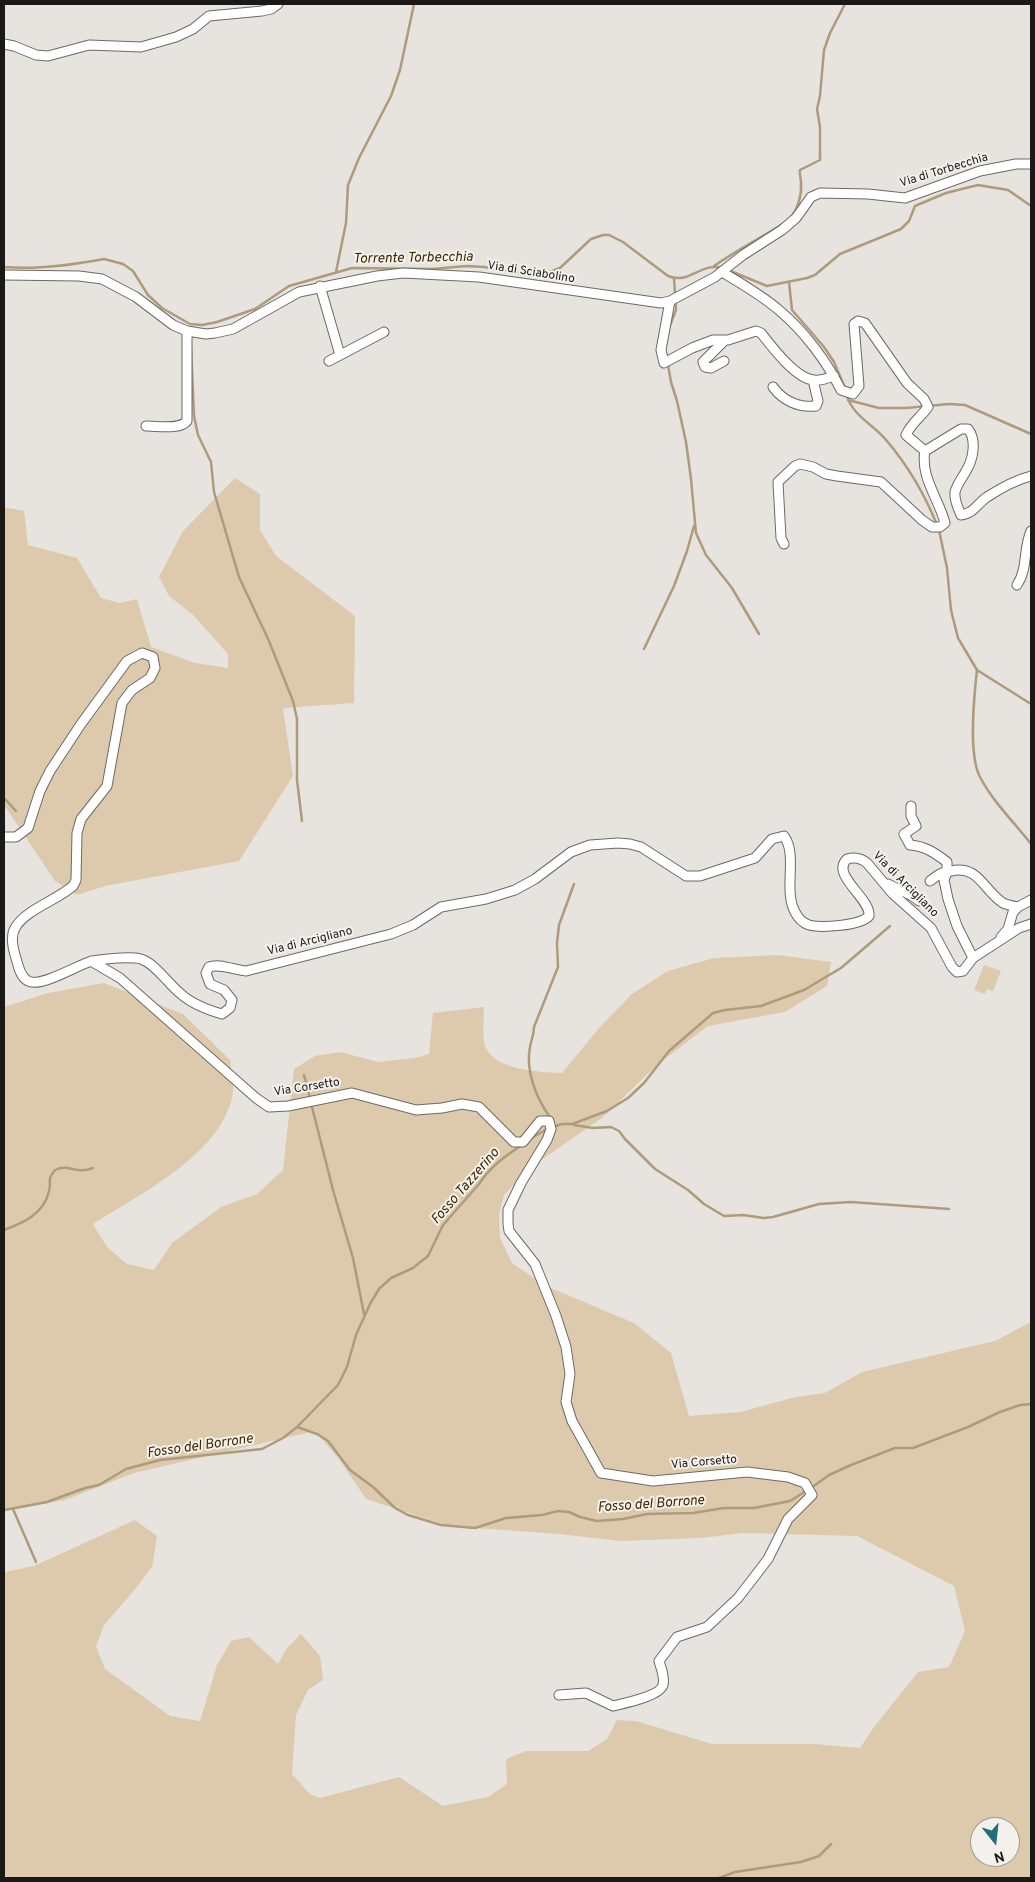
<!DOCTYPE html>
<html>
<head>
<meta charset="utf-8">
<style>
  body { margin:0 }
  #map { position:relative; width:1035px; height:1882px; overflow:hidden; background:#e7e3df; font-family:Overpass,sans-serif }
  canvas { display:block }
  .frame { position:absolute; inset:0; border:5px solid #1a1918; pointer-events:none }
  .north { position:absolute; left:970px; top:1817px; width:50px; height:50px; box-sizing:border-box; background:#f4f1ec; border:1px solid #9d9b97; border-radius:50%; rotate:164deg; font-size:14px; font-weight:700; line-height:20px; text-align:center; color:#1a1918 }
  .north::after { content:''; display:block; margin:auto; width:18px; height:22px; background:#256e79; clip-path:polygon(50% 0,100% 100%,50% 72%,0 100%) }
</style>
</head>
<body>
<div id="map">
<canvas width="1035" height="1882"></canvas>
<div class="frame"></div>
<div class="north">N</div>
</div>
<script>
const context = document.querySelector('canvas').getContext('2d');
context.lineJoin = 'round';
function fill(path, color) { context.fillStyle = color; context.fill(path, 'evenodd'); }
function strokePath(path, color, width, dash) { context.strokeStyle = color; context.lineWidth = width; context.lineCap = dash ? 'butt' : 'round'; context.setLineDash(dash || []); context.stroke(path); }
function drawText(font, color, halo, rows, align = 'center') {
  context.font = font + ' Overpass,sans-serif'; context.lineWidth = 4; context.setLineDash([]); context.textBaseline = 'middle'; context.strokeStyle = halo; context.fillStyle = color; for (const [text, x, y, turn = 0] of rows) {
    context.save(); context.translate(x, y); context.rotate((+turn || 0) * Math.PI / 180); context.textAlign = isNaN(turn) ? turn : align; if (halo) context.strokeText(text, 0, 0); context.fillText(text, 0, 0); context.restore();
  }
}
fill(new Path2D(`
  M235,478L260,494V530L276,556L355,616L354,703L283,708L293,776L239,861L105,886L77,895L55,881L4,805V507L24,511L28,545L77,558L101,598L120,603L137,599L151,647L195,663L228,668V654L193,615L169,596L159,577L183,531Z
  M778,955L831,962L827,986L785,1012L708,1026L658,1064L603,1117L530,1168L504,1195L499,1214L500,1238L512,1263L546,1286L634,1323L671,1353L689,1416L740,1412L796,1397L825,1393L862,1372L995,1341L1031,1322V1878H4V1572L34,1566L135,1520L157,1536L152,1567L136,1588L104,1625L96,1646L105,1669L170,1716L200,1721L217,1665L231,1641L249,1637L278,1664L287,1648L301,1634L320,1656L323,1680L308,1690L296,1715L292,1774L310,1794L320,1798L399,1777L443,1806L488,1797L507,1784L506,1759L526,1751H588L607,1739L617,1720L636,1721L712,1744H814L860,1748L874,1727L918,1672L949,1667L965,1631L954,1586L857,1536L743,1533L701,1538L621,1541L558,1534L449,1526L366,1499L339,1459L315,1431L134,1473L65,1500L4,1511V1007L48,993L104,983L183,1014L230,1060C231,1071 235,1087 232,1098C219,1155 139,1195 93,1224L107,1247L127,1264L154,1270L172,1243L221,1207L257,1194L283,1170L294,1069L315,1056L340,1052L378,1062L415,1058L429,1054L433,1013L484,1007C484,1017 482,1037 485,1046C495,1071 540,1072 562,1073L600,1027L632,994L668,971L714,958ZM980,1827H1010V1857H980Z
  M984,965L1001,971L993,991L987,989L985,994L974,990Z`), '#ddcaac');
strokePath(new Path2D(`
  M790,218C798,209 802,195 801,182C801,178 799,175 800,170L820,160V127L817,109L820,96L824,50L830,33L845,4
  M714,266C737,250 761,238 784,223
  M4,267C37,270 72,265 104,259L123,264L133,271L148,295L162,308L190,324L202,325L217,322L255,309L289,286L352,268L432,269L467,266L484,267L530,274L547,273L560,268L591,239L603,235H609L623,242L668,276C690,285 700,262 722,268
  M728,270L767,286L807,278L815,275L840,254L901,229L909,221L915,206L946,193L978,185L1008,190L1031,206
  M336,272L346,223L348,185L359,158L391,96L400,70L414,4
  M789,282L792,310L824,347L834,362L845,388
  M669,328L676,310L674,278
  M191,348L194,416L198,435L211,462L214,492L239,577L269,641L293,701L297,719V780L302,821
  M668,365L671,382L677,401L686,442L691,479L696,533L706,555L732,588L759,634
  M847,396C853,416 874,425 887,441C908,466 925,495 937,525
  M848,400L879,408H906L949,404L965,405L1031,434
  M939,530L947,568L951,610L958,638L977,670L1031,704
  M644,649L674,586L687,551L694,526
  M977,670C974,697 968,754 980,777C993,802 1014,822 1031,844
  M4,798L16,811
  M304,1075L310,1098
  M311,1103L333,1190L353,1258L364,1314
  M551,1119C537,1099 525,1072 530,1047C531,1040 534,1035 534,1027L558,967L557,943L559,925L574,884
  M574,1125L593,1128L611,1127L619,1131L625,1139L655,1169L688,1190L704,1204L724,1216L743,1215L764,1218L773,1217L819,1204L851,1202L949,1209
  M552,1127L562,1124H572L607,1111L628,1098L644,1083L669,1051L713,1013L725,1010L761,1006L804,990L841,968L890,926
  M530,1139L547,1129
  M4,1230C23,1223 44,1214 49,1191C52,1181 46,1181 55,1170C69,1163 76,1175 93,1168
  M297,1427L317,1434L328,1441L350,1470L373,1487L395,1508L408,1515L441,1525L475,1528L506,1518L542,1515L558,1511L569,1512L580,1517L597,1521L623,1519L647,1514L693,1513L724,1508H754L790,1501L806,1491
  M811,1488L829,1475L851,1465L895,1448H913L968,1427L1000,1412L1020,1405L1031,1404
  M13,1509L36,1562
  M4,1510L47,1502L85,1488L99,1485L126,1469L160,1460L262,1449L283,1438L297,1427L338,1385L347,1367L356,1335L370,1304L379,1289L391,1278L413,1268L428,1256L443,1225L479,1184C490,1167 505,1156 522,1145
  M719,1878L735,1872L801,1862L819,1856L831,1844`), '#ae9b7c', 2.5);
const minor = new Path2D(`
  M4,44L14,46L36,55L48,56L89,45L141,47L176,37L193,29L209,16L262,11L271,9L278,4
  M722,272C742,284 763,296 780,311C805,332 827,362 841,390L853,394L859,386L854,324L858,321L865,323L907,383L924,399L928,407C920,418 912,422 906,435L925,451L961,429H968C977,440 973,460 966,471C963,477 957,484 955,492C954,501 958,507 961,515C973,514 977,504 987,497C1001,488 1015,480 1031,476
  M4,275L79,276L102,279L136,297L173,325L187,331L206,334L215,333L233,329L299,292L377,276L403,273L479,277L661,303L670,301L715,277L743,255L782,230L796,218L811,197L820,193L868,194L905,198L980,171L1016,164H1031
  M320,286L340,355
  M670,301L661,350L664,363L692,348L713,340H728L756,331L761,333C772,347 796,379 814,380C821,381 828,378 834,376
  M329,361L384,332
  M724,361L711,368L705,367L703,362L725,340
  M773,387C783,401 799,408 816,406L818,401L813,380
  M146,426C158,426 180,430 187,421V331
  M784,544L781,538L778,482L795,466L800,464L813,467L826,474L837,476L881,482L922,520L932,527H940L945,523C939,499 920,477 925,451
  M1017,585C1028,569 1023,549 1031,531
  M911,806V816L916,826L904,834L910,845C925,846 935,853 947,862V872L944,880L948,899L957,926L973,958
  M4,837H16L28,828L40,791L50,771L81,724L127,661L142,653L153,657L155,668L150,678L132,690L122,703L107,786L81,819L77,833L76,880L73,886C57,900 25,910 15,928C10,937 13,949 16,958C18,965 20,977 28,981C41,988 77,965 92,961C103,959 130,956 141,959C156,964 169,985 181,994C192,1004 208,1010 222,1014L230,1008L232,1000L224,990L210,984L206,973L209,967C219,963 234,970 246,971L391,934L413,925L441,907L486,899L515,890L535,879L571,852L590,845L618,843L630,844L641,847L686,876H700L755,858L772,839L784,836C798,855 783,890 795,912C798,918 803,923 809,925C821,928 860,926 869,916C871,898 830,875 847,859C854,857 861,858 867,863L893,894L931,928L952,967L957,972L963,971L973,958L1019,928L1031,924
  M930,881C939,874 940,873 951,871C979,865 983,890 1003,903C1007,905 1013,906 1018,907
  M888,884C899,890 910,893 919,901
  M1001,937L1008,929L1013,912L1018,907L1031,900
  M91,961L120,978L256,1098L269,1107L288,1106L352,1093L416,1110L442,1108L462,1104L479,1107L514,1142H523L540,1121H549L551,1129L547,1140L521,1183L508,1210V1224L509,1231L535,1264L556,1316L566,1347L570,1374L566,1402L572,1421L601,1473L653,1481L747,1472L788,1477L805,1483L812,1495L788,1519L768,1559L738,1598L707,1627L677,1637L659,1661C661,1668 665,1677 663,1685C660,1696 625,1703 613,1706L586,1693L559,1695`);
strokePath(minor, '#6c6a66', 11);
strokePath(minor, '#fff', 9);
drawText('12px', '#1a1918', '#f4f1ec', [
  ["Via di Torbecchia",944,171,-17],
  ["Via di Sciabolino",531,273,9],
  ["Via di Arcigliano",905,885,45],
  ["Via di Arcigliano",310,942,-14],
  ["Via Corsetto",307,1088,-9],
  ["Via Corsetto",704,1463,-5]
]);
drawText('italic 14px', '#3d2800', '#f4f1ec', [
  ["Torrente Torbecchia",413,259,-1],
  ["Fosso Tazzerino",466,1187,-49],
  ["Fosso del Borrone",200,1447,-8],
  ["Fosso del Borrone",651,1505,-4]
]);
</script>
</body>
</html>
